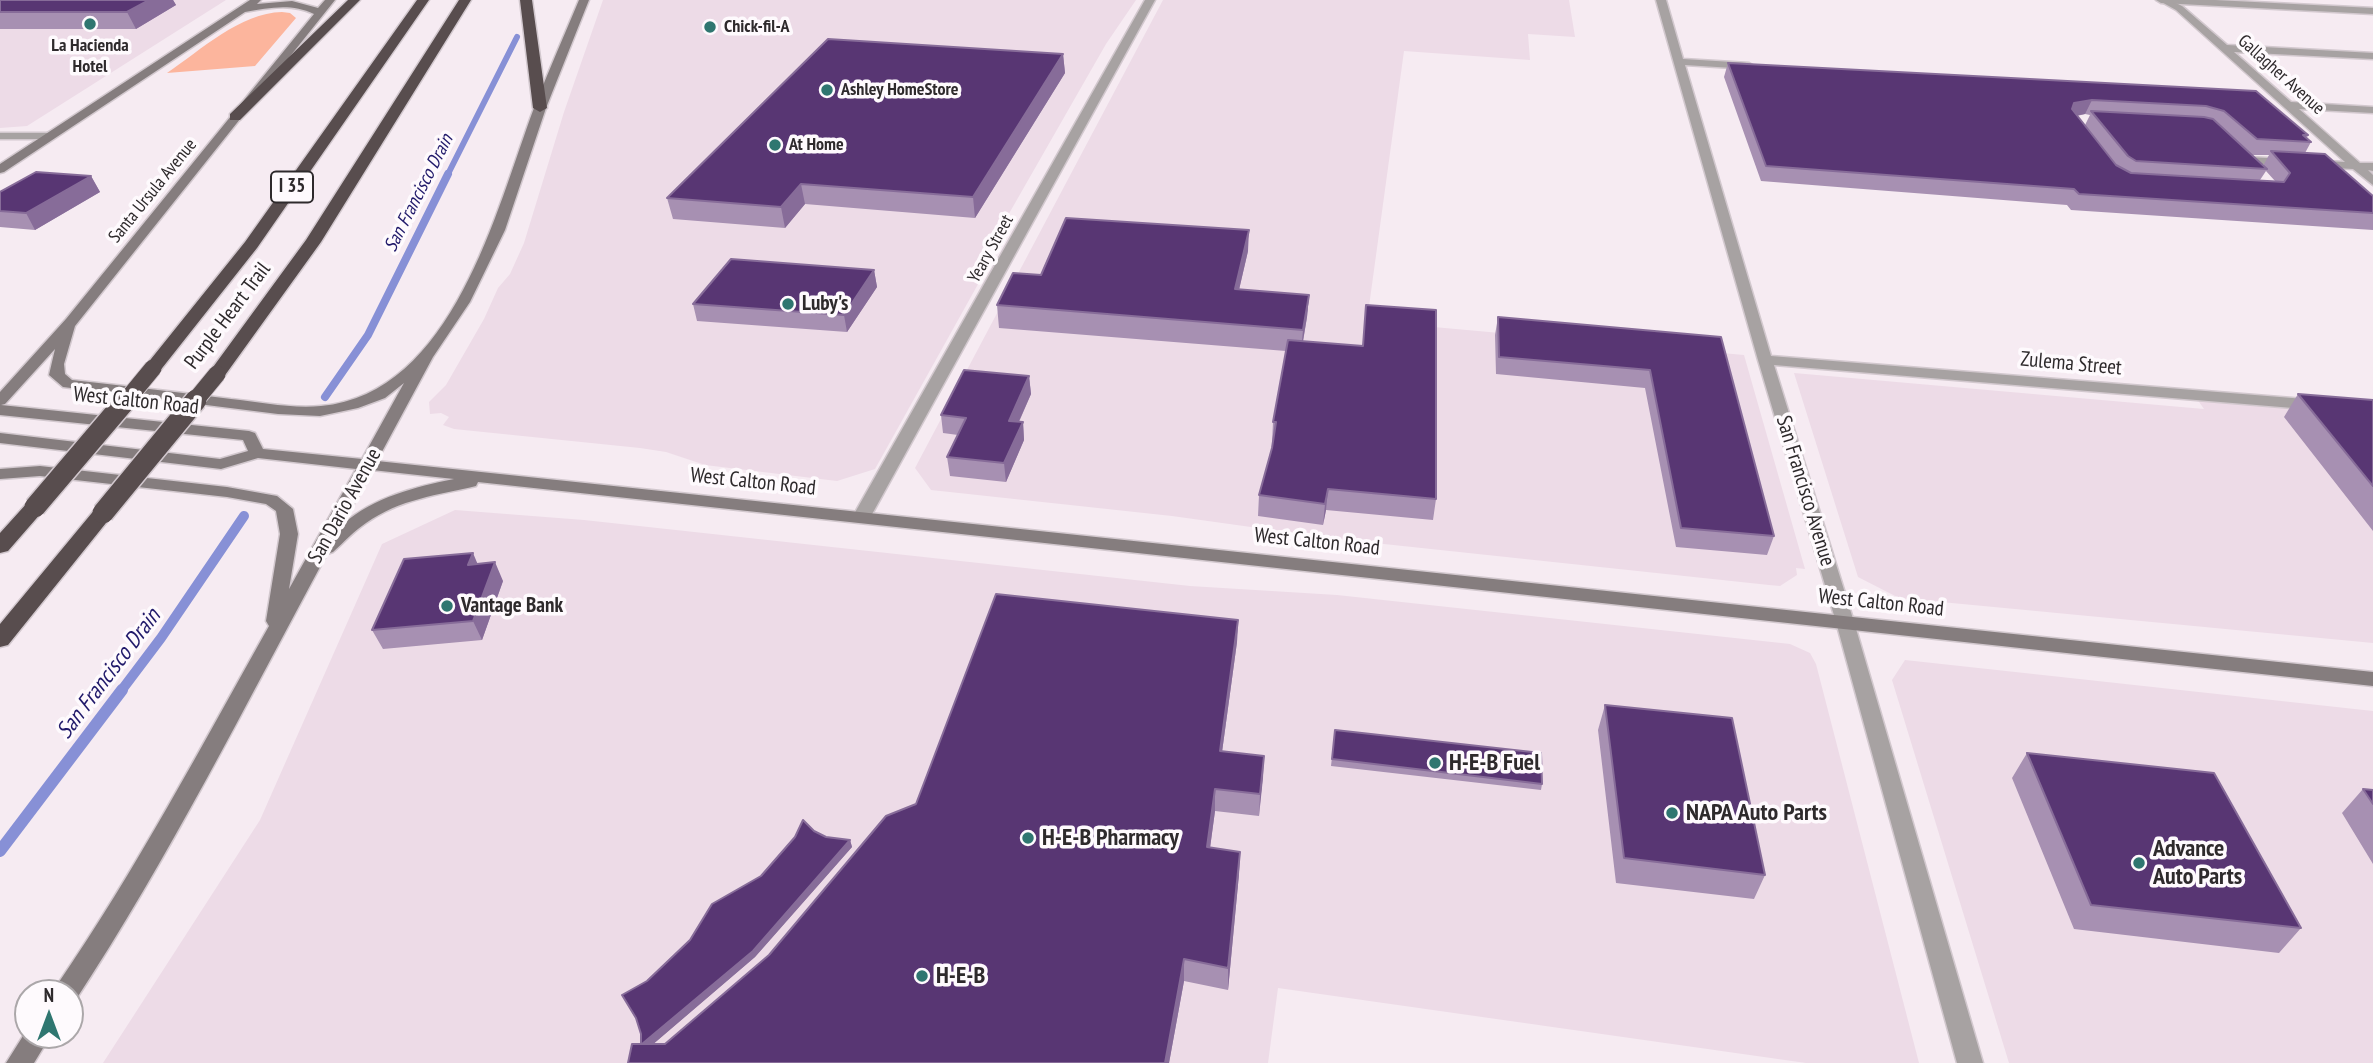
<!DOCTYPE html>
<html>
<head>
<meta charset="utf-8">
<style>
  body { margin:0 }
  #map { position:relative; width:2373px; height:1063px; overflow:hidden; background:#f6ebf2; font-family:"PT Sans Narrow",sans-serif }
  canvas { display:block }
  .north { position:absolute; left:14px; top:979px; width:70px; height:70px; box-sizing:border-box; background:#fefafd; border:2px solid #aba7a9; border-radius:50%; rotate:0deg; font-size:19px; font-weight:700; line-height:28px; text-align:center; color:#2e2a2c }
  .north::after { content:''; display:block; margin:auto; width:24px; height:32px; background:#2f7670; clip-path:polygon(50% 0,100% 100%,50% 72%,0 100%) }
</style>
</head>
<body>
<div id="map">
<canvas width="2373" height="1063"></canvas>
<div class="north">N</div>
</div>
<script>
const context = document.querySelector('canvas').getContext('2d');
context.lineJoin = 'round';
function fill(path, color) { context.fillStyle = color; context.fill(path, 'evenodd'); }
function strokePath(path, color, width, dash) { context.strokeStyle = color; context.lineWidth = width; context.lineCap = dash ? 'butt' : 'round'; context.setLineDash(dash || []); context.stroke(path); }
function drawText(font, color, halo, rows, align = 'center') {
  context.font = font + ' "PT Sans Narrow",sans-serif'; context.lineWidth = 7; context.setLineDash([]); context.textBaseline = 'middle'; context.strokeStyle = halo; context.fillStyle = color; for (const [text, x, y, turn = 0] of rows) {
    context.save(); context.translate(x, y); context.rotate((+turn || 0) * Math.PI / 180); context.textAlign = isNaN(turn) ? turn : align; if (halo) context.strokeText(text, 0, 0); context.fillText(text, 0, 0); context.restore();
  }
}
fill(new Path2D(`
  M0,0H226L27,126L0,128Z
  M603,0H1136L1106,44L983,259L982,277L875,469L837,481L705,465L666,452L640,448L454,429L443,425L449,417L441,413L430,414L429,402L446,385L484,319L498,288L510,274L524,243L564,112Z
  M1163,0H1569L1575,37L1528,34L1530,60L1404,51L1367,321L1744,355L1805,569L1796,568L1797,575L1780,586L1769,585L1337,539L1172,516L931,490L915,468Z
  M1794,373L2204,409L2190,389L2373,404V643L1899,598L1858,577Z
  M455,510L584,520L1190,586L1337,595L1790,644L1810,653L1816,664L1919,1063H1806L1278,988L1268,1063H103L260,820L382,544Z
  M1905,660L2373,711V1063H2009L1892,680Z`), '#eddbe7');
fill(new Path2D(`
  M282,12L290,13L296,18L255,66L167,73C201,50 240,13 282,12Z`), '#fcb59d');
strokePath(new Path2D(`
  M447,176L517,37`), '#8790d6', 6);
strokePath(new Path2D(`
  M325,397L368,335L448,174`), '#8790d6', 8);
strokePath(new Path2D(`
  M121,691L161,638L244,516`), '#8790d6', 10);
strokePath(new Path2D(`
  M0,851L122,690`), '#8790d6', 12);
const minor = new Path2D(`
  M1145,0H1155L871,516L862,521L856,520L853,516Z
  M1656,0H1666L1683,59L1749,63L1754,66L1749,69L1685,65L1771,356L2317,400L2325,405L2317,410L1774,365L1854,622L1983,1063H1957L1836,622L1758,360Z
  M2158,0H2170L2182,6L2227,45L2373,53V59L2234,52L2291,102L2373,107V113L2299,109L2360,163H2373V171L2368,170L2373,175V185L2353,169L2241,163L2230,152L2232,150H2240L2248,157L2345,162L2176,10Z
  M0,133H50L56,136L50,139H0Z`);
const tertiary = new Path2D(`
  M2156,0H2215L2373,8V14L2161,3Z`);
const secondary = new Path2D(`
  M250,0H261L257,4L292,1L318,8L325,0H335L75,326L64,364L65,374L72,380C125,386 178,392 231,399C260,402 292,409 321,406C453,394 496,210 534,108C548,72 564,36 579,0H589L546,108L505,230L470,302L433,357L377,461L2373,672V686L478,482L476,486C438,495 400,499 366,523C354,531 344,542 333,552L327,554C246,704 169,858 75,1001L70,1003V993H54L57,985C136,870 201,747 269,626L266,621L280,534L276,511L266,504L227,497L40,476L0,479V469L40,466L227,487L277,496L293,509L298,534L289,589L356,469L258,458L221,469L0,443V433L220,459L248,451L243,440L0,415V392L66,319L314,14C291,3 269,8 245,12L4,172L0,173V164ZM55,349L49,375L63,387L278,414L320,416L358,408L385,398L404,383L362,459L263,449L255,433L249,431L1,405L5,404ZM372,470L454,479C415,487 374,497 343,524Z
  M28,1028V1035H51L34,1063H6Z`);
const motorway = new Path2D(`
  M348,0H360L240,120H230V114Z
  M417,0H429L257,248L159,372H147L144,368L147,364L245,242Z
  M459,0H471L321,242L223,378H211L208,374L306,240Z
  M520,0H532L547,108L540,112L533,108Z
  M35,501L42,502L45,507L42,512L8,551L0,553V533L28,502Z
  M103,506L110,508L113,513L110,518L8,645L0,647V624L96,508Z`);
strokePath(minor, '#d2c8ce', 3);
strokePath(tertiary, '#d2c8ce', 3);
strokePath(secondary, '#d2c8ce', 3);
strokePath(motorway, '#d2c8ce', 3);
fill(minor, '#a7a2a2');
fill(tertiary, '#a7a2a2');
fill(secondary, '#857d7e');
fill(motorway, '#584d4e');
const motorwayBridgeFar1 = new Path2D(`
  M125,402L153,368
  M194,402L217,374`);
const motorwayBridge = new Path2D(`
  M35,507L126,400
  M103,513L196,400`);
strokePath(motorwayBridgeFar1, '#d2c8ce', 19, []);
strokePath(motorwayBridge, '#d2c8ce', 24, []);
strokePath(motorwayBridgeFar1, '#584d4e', 17);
strokePath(motorwayBridge, '#584d4e', 21);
fill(new Path2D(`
  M0,0H173L176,5L136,29H0Z
  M1063,54L1065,73L975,218L805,204L785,228L673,219L667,198Z
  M1728,63L2256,91L2308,135L2307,138L2311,142L2305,153L2373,196V230L2071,210L2067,205L1761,181L1724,77ZM2085,114L2090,115L2085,125L2077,116ZM2251,155H2269L2263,166ZM2266,171L2275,181L2260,180Z
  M91,176L100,192L35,230L0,227V192Z
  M1248,251L1239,290L1309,295L1307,317L1303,342L1436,499L1433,520L1326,510L1323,525L1258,516L1259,495L1273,443H1272L1273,422L1286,351L999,328L997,305Z
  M874,270L877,287L847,332L697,321L693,304Z
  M1498,317L1721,337L1774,536L1767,555L1676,547L1645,388L1496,374L1495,335Z
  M1029,376L1031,394L1019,422H1023L1024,440L1006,482L950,476L947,457L958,435L943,433L941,415Z
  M2298,394L2373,400V531L2284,417Z
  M478,564L503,581L482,640L383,649L372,630Z
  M1238,620L1237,642L1222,752L1264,756L1259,816L1215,811L1210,848L1240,852L1239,874L1228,990L1184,981L1169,1063H628L641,1044V1034L637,1021L622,995L647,981L761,876L795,837L814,831L826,837L850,840L852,847L755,957L653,1044H665L769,955L916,804Z
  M1605,705L1765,875L1754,899L1616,883L1598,730Z
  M1335,730L1542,784L1541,790L1331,766Z
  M2027,753L2301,928L2279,953L2074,929L2012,778Z
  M2363,789L2373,790V864L2342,813Z`), '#a790b2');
fill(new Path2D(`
  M141,0H173L176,5L136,29L127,12Z
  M1063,54L1065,73L975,218L973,197Z
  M2092,100L2085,114L2068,117L2074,103Z
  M91,176L100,192L35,230L26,213Z
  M801,184L805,204L785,228L781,207Z
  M1249,230L1248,251L1234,311L1235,289Z
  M874,270L877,287L847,332L844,315Z
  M1309,295L1307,317L1301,352L1303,330Z
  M1029,376L1031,394L1011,439L1009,421Z
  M1023,422L1024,440L1006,482L1004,463Z
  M1328,489L1326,510L1323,525L1325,504Z
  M473,553L481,572L468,565Z
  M495,562L503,581L482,640L473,621Z
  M1238,620L1237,642L1219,774L1220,751Z
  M1264,756L1263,778L1259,816L1260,794Z
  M1215,789V811L1207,870V847Z
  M850,840L852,847L755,957L644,1052L641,1045Z
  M1240,852L1239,874L1228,990V968Z
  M1184,959V981L1169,1063H1165Z`), '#876c99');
const building = new Path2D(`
  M0,0H149L127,12H0Z
  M828,39L1063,54L973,197L801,184L781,207L667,198Z
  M1728,63L2256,91L2308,135H2303L2311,142L2257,139L2224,111L2206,106L2092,100L2074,103L2072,109L2116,165L2131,173L2284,182L2290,173L2271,151L2325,154L2373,196V213L2079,194L2074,189L1766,166Z
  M2091,111L2204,117L2213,119L2267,169L2136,161L2128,156Z
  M36,172L91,176L26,213L0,211V192Z
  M1066,218L1249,230L1235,289L1309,295L1303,330L997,305L1013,273L1041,275Z
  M731,259L874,270L844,315L693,304Z
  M1366,305L1436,310V499L1328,489L1325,504L1259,495L1272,448L1276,422H1273L1288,340L1363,346Z
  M1498,317L1721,337L1774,536L1681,528L1650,370L1499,357Z
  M964,370L1029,376L1009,421L1023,422L1004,463L947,457L966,418L941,415Z
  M2298,394L2373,400V486Z
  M473,553L468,565L495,562L473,621L372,630L404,559Z
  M996,594L1238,620L1220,751L1264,756L1260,794L1215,789L1207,847L1240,852L1228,968L1184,959L1165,1063H628L632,1044H665L769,955L886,816L916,804Z
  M1605,705L1732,718L1765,875L1624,858Z
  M1335,730L1541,753L1542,784L1332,759Z
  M2027,753L2214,773L2301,928L2091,905Z
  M2363,789L2373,790V804Z
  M803,820L814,831L826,837L850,840L753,951L642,1044H641V1034L636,1018L622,995L647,981L690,940L712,904L761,876L795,837Z`);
fill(building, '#583673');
strokePath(building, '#876c99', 2);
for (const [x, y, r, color] of [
  [90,24,7,"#2f7670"],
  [710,27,7,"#2f7670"],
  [827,90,7,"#2f7670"],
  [775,145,7,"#2f7670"],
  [788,304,7,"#2f7670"],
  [447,606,7,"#2f7670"],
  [1435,763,7,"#2f7670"],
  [1672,813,7,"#2f7670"],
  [1028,838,7,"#2f7670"],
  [2139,863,7,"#2f7670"],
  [922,976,7,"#2f7670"]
]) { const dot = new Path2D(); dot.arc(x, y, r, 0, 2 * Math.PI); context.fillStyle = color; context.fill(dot); strokePath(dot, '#fefafd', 2.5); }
drawText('bold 18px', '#2e2a2c', '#fefafd', [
  ["Chick-fil-A",724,27],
  ["La Hacienda",90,46,"center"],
  ["Hotel",90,67,"center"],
  ["Ashley HomeStore",841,90],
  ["At Home",789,145]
], 'left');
drawText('18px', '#2e2a2c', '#fefafd', [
  ["Gallagher Avenue",2281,75,42],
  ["Santa Ursula Avenue",153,191,-51],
  ["Yeary Street",991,249,-61]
]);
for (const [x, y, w] of [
  [292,187,42]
]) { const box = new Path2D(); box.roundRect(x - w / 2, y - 15.5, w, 31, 5); context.fillStyle = '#fefafd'; context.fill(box); strokePath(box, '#2e2a2c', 2); }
drawText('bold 19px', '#2e2a2c', null, [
  ["I 35",292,187]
]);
drawText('italic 19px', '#20196a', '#fefafd', [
  ["San Francisco Drain",419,193,-63]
]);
drawText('bold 21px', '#2e2a2c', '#fefafd', [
  ["Luby's",802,304],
  ["Vantage Bank",461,606]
], 'left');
drawText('21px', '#2e2a2c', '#fefafd', [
  ["Purple Heart Trail",228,316,-53],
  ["Zulema Street",2071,364,5],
  ["West Calton Road",136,401,6],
  ["West Calton Road",753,482,6],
  ["San Francisco Avenue",1805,491,73],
  ["San Dario Avenue",345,506,-61],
  ["West Calton Road",1317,542,6],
  ["West Calton Road",1881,603,6]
]);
drawText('italic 23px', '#20196a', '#fefafd', [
  ["San Francisco Drain",109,674,-53]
]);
drawText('bold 24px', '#2e2a2c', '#fefafd', [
  ["H-E-B Fuel",1449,763],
  ["NAPA Auto Parts",1686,813],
  ["H-E-B Pharmacy",1042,838],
  ["Advance",2153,849],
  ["Auto Parts",2153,877],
  ["H-E-B",936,976]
], 'left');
</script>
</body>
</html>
